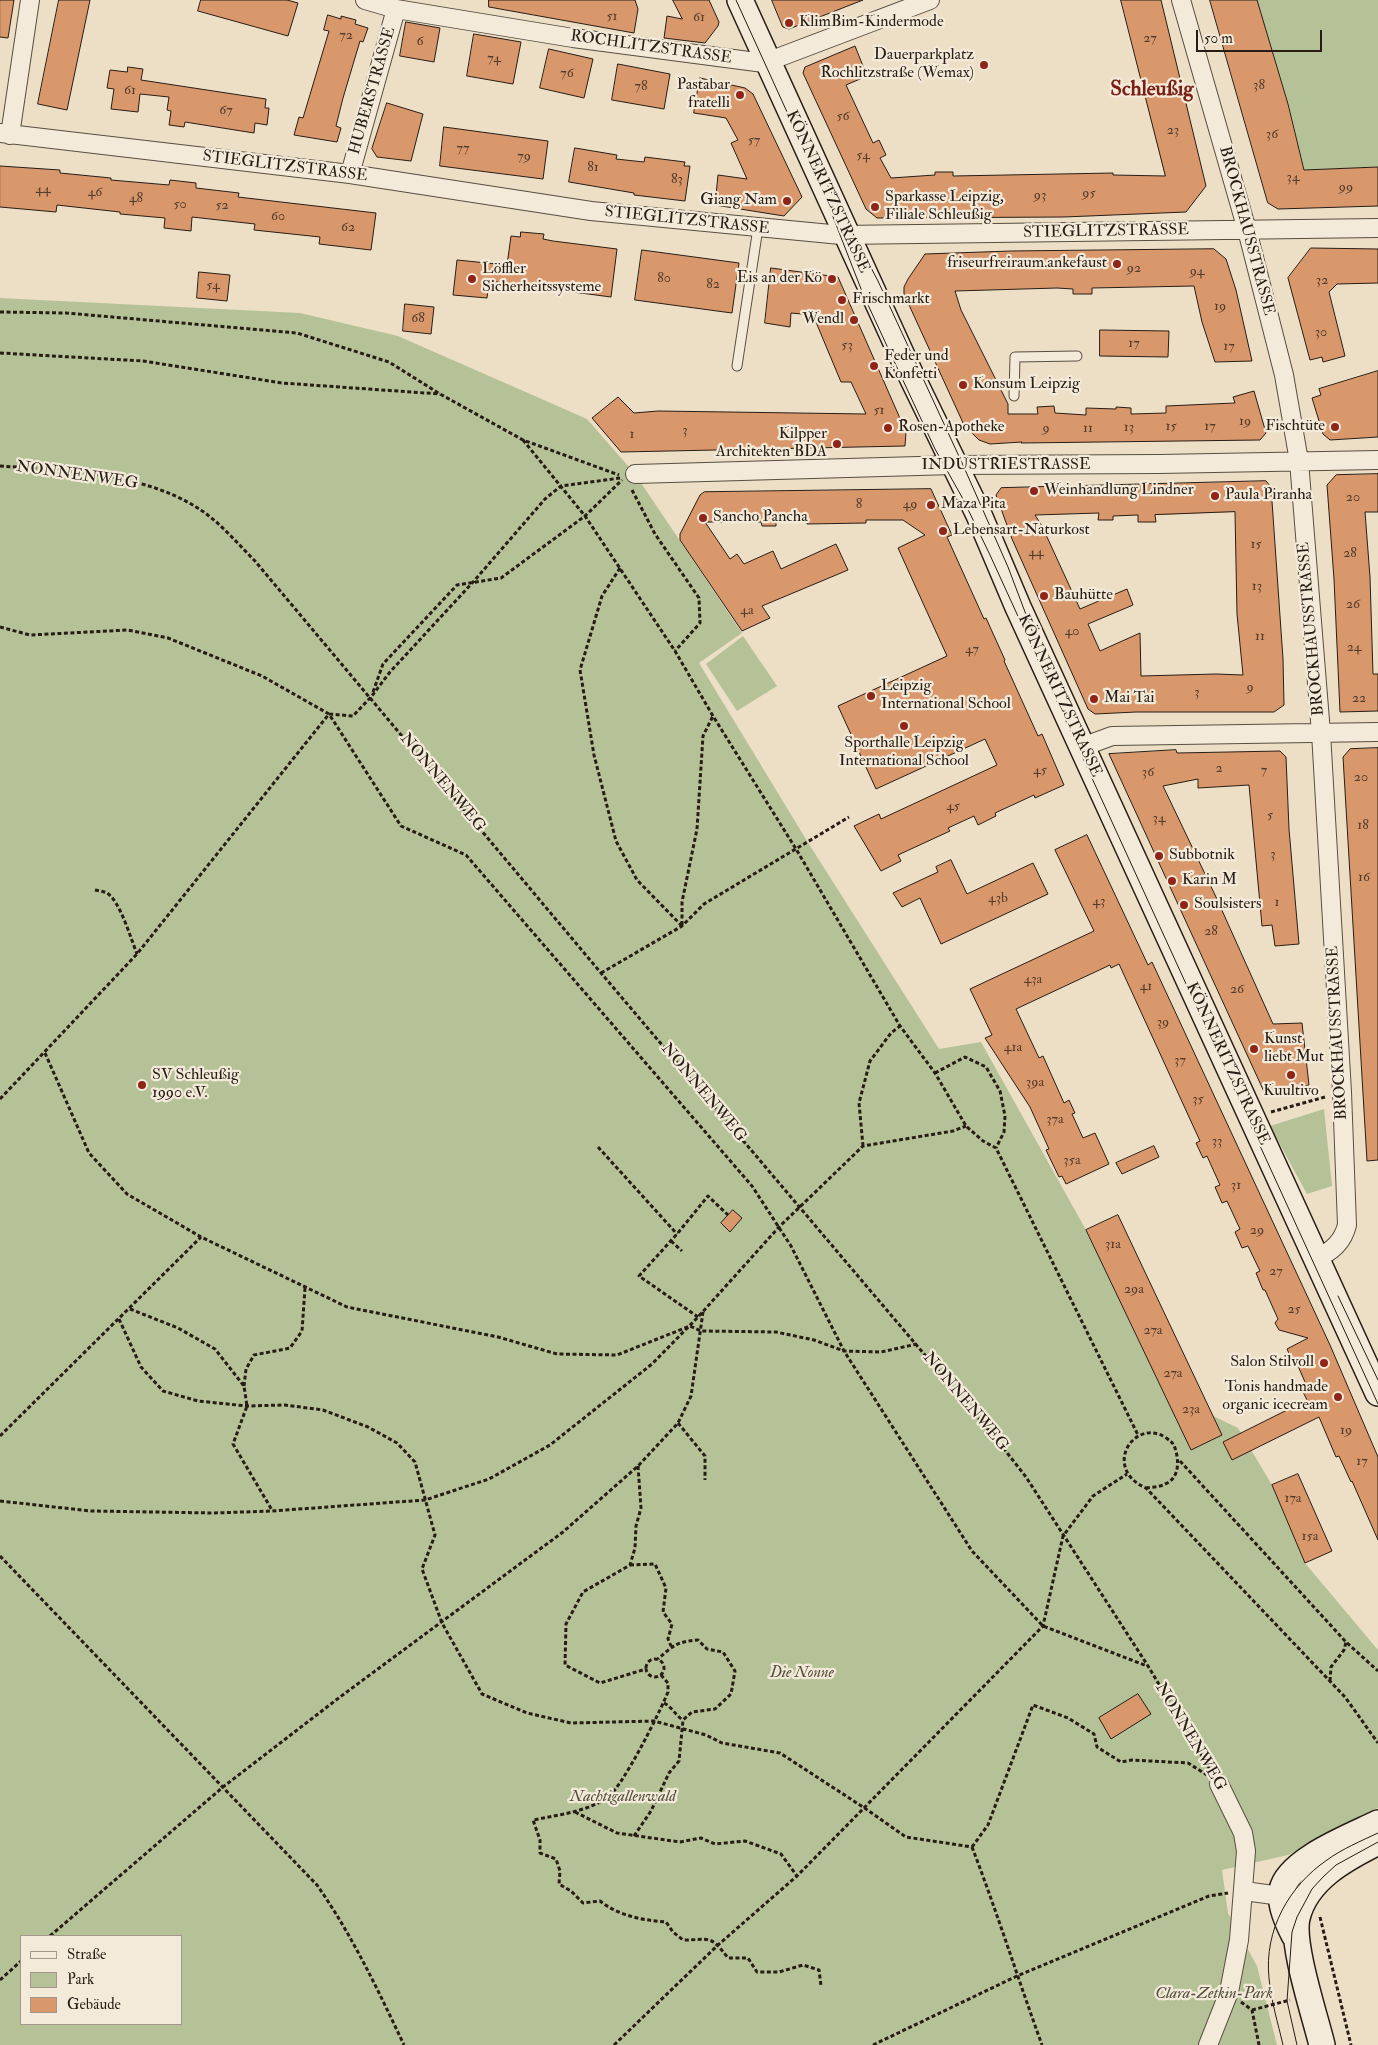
<!DOCTYPE html>
<html>
<head>
<meta charset="utf-8">
<style>
  body { margin:0 }
  #map { position:relative; width:1378px; height:2045px; overflow:hidden; background:#ecdfc6; font-family:"IM FELL Double Pica",serif }
  canvas { display:block }
  .legend { position:absolute; left:20px; top:1935px; width:162px; height:90px; box-sizing:border-box; background:#f3eada; border:1px solid #a1988b; margin:0; padding:6px 9px; list-style:none; font-size:15px; color:#271d15 }
  .legend li { display:flex; align-items:center; gap:10px; height:25px }
  .legend b { width:25px; border:1px solid #a1988b }
  .scale { position:absolute; left:1196px; top:30px; width:126px; height:22px; box-sizing:border-box; border:2px solid #271d15; border-top:0; padding-left:6px; font-size:15px; line-height:18px; white-space:nowrap; color:#271d15; -webkit-text-stroke:4px #f3eada; paint-order:stroke }
</style>
</head>
<body>
<div id="map">
<canvas width="1378" height="2045"></canvas>
<ul class="legend">
<li><b style="height:6px;background:#f3eada"></b>Straße</li>
<li><b style="height:14px;background:#b5c297"></b>Park</li>
<li><b style="height:14px;background:#d9976c"></b>Gebäude</li>
</ul>
<div class="scale">50 m</div>
</div>
<script>
const context = document.querySelector('canvas').getContext('2d');
context.lineJoin = 'round';
function fill(path, color) { context.fillStyle = color; context.fill(path, 'evenodd'); }
function strokePath(path, color, width, dash) { context.strokeStyle = color; context.lineWidth = width; context.lineCap = dash ? 'butt' : 'round'; context.setLineDash(dash || []); context.stroke(path); }
function drawText(font, color, halo, rows, align = 'center') {
  context.font = font + ' "IM FELL Double Pica",serif'; context.lineWidth = 4.5; context.setLineDash([]); context.textBaseline = 'middle'; context.strokeStyle = halo; context.fillStyle = color; for (const [text, x, y, turn = 0] of rows) {
    context.save(); context.translate(x, y); context.rotate((+turn || 0) * Math.PI / 180); context.textAlign = isNaN(turn) ? turn : align; if (halo) context.strokeText(text, 0, 0); context.fillText(text, 0, 0); context.restore();
  }
}
fill(new Path2D(`
  M1257,0H1378V167L1305,172L1288,103Z
  M0,298L300,313L398,336L587,419L635,474L742,633L699,663L807,841L939,1049L981,1042L1086,1230L1182,1431L1213,1416L1238,1428L1272,1485L1305,1563L1378,1650V1808L1288,1855L1222,1870L1228,1913L1257,1966L1277,2045H0ZM21,1936H181V2024H21Z
  M743,636L777,686L737,711L706,664Z
  M1324,1109L1332,1186L1307,1194L1270,1126Z`), '#b5c297');
const building = new Path2D(`
  M0,0H14L8,38L0,37Z
  M59,0H90L67,110L38,104Z
  M201,0H287L298,3L288,36L198,11Z
  M489,0H635L638,9L634,33L489,7Z
  M673,0H709L719,22L718,26L705,43L664,38L667,16L682,19Z
  M772,0H863L789,29L783,27Z
  M1121,0H1161L1206,186L1186,212L1064,217L877,218L866,209L803,73L805,67L855,46L867,76L846,85L873,143L879,140L886,155L880,158L891,178L935,175V172H953V176L1113,173V175L1165,176Z
  M1210,0H1257L1288,104L1304,170L1378,167V206L1278,209L1268,203Z
  M328,15L341,19V16L356,20L355,24L368,28L363,42L360,41L343,98L336,126L341,128L337,142L294,135L299,117L303,118L329,31L324,30Z
  M406,22L440,28L434,62L400,56Z
  M474,34L521,42L513,84L467,76Z
  M549,49L593,59L584,98L540,88Z
  M618,64L670,74L664,109L612,100Z
  M128,67L143,69L141,80L266,99L265,108H269L267,125L255,123L254,133L185,122L184,127L169,125L171,111L167,110L169,97L140,94L138,112L111,109L114,89L107,88L110,70L127,72Z
  M700,78L745,88L753,94L802,197L784,216L715,205L718,175L747,179L731,143L738,140L726,118L694,113Z
  M387,103L423,114L411,161L377,157L372,149Z
  M444,127L548,141L543,179L440,166Z
  M575,148L617,155L616,159L644,162L645,157L685,162L684,166H690L685,201L634,195V193L569,182Z
  M0,166L60,170V173L111,178V180L169,185L170,180L196,183V188L239,193L238,197L376,213L371,250L319,244L320,237L254,230L255,224L192,217L191,231L164,228L165,218L120,214V212L57,205L56,212L0,207Z
  M521,232L544,234L543,239L553,241L617,249L611,297L489,281L487,298L453,295L457,260L507,265L511,236L520,237Z
  M1311,248L1378,249V283L1337,284L1329,292L1345,356L1323,362L1322,357L1310,360L1288,278Z
  M1214,249L1226,259L1236,290L1252,361L1215,362L1202,322L1194,286L1092,288V294H1073V289L1057,288L955,291L961,310L1008,404V414H1038L1037,407L1054,406L1055,413L1086,415V408L1116,409V407L1131,408V414L1166,413V406L1235,403L1233,397L1254,391L1266,433L1260,440L1021,443L1022,442L990,444L979,440L964,425L904,294V287L908,279L925,254L1011,251Z
  M642,250L739,263L732,313L635,300Z
  M771,268L838,277L906,432L905,446L621,452L592,418L618,397L634,413L658,411L866,414L851,382H841L813,315L791,313L790,327L765,323Z
  M199,272L230,275L227,301L197,298Z
  M405,304L434,307L431,334L403,331Z
  M1100,330L1169,331L1168,357L1100,356Z
  M1378,371V437L1330,440L1323,434L1312,398L1321,395L1319,389Z
  M1378,474V512H1365L1370,577L1373,674H1378V711L1340,712L1334,579L1327,485L1336,475Z
  M1266,481L1271,487L1283,659L1284,705L1274,712H1136L1095,714L1088,709L1012,539L996,495L1001,488ZM1235,512L1237,614L1243,675L1216,674L1141,676L1140,633L1100,651L1088,624L1133,605L1127,589L1080,609L1042,526L1035,515L1099,513L1098,520H1113V516L1138,515V522H1156L1155,515Z
  M931,489L952,535L947,537L984,619L986,618L1005,660L1004,661L1038,736L1042,734L1064,785L1035,798L1034,795L995,813L996,816L978,825L974,816L948,828L950,831L898,855L901,861L881,871L854,826L879,814L881,819L997,765L985,739L876,789L838,706L947,656L898,548L925,535L903,520H866V523L807,524V521H776V526H762L761,522H705L730,559L737,554L744,564L773,551L781,569L836,544L848,570L762,606L770,618L742,631L680,540V534L700,495L704,492Z
  M1378,748V1160L1367,1161L1343,757L1350,749Z
  M1176,750L1177,753L1280,751L1286,757L1289,829L1299,944L1275,946L1272,925L1262,926L1249,785L1198,788V779L1163,786L1216,897L1273,1024L1302,1023L1309,1085L1266,1096L1109,754Z
  M1087,835L1148,965L1152,962L1330,1345L1378,1457V1540L1352,1481L1351,1482L1339,1456L1336,1457L1319,1417L1232,1460L1223,1442L1307,1400L1303,1392L1308,1389L1295,1359L1292,1360L1287,1349L1308,1338L1279,1330L1275,1323L1278,1319L1265,1290H1263L1256,1273L1260,1271L1248,1246L1242,1248L1235,1232L1240,1229L1227,1201L1222,1203L1215,1187L1220,1185L1207,1156L1203,1158L1196,1143L1200,1141L1119,964L1111,968L1110,965L1016,1009L1039,1058L1043,1056L1064,1103L1069,1100L1075,1113L1072,1114L1083,1138L1095,1133L1109,1164L1066,1184L1062,1176L1059,1177L1046,1150L1049,1149L1030,1107L985,1038L992,1035L970,989L1094,931L1055,850Z
  M951,860L967,894L1033,863L1048,894L941,944L920,898L902,907L893,893L938,872L936,867Z
  M1154,1146L1159,1157L1122,1174L1116,1163Z
  M733,1210L742,1218L730,1232L721,1223Z
  M1118,1215L1222,1435L1191,1450L1086,1230Z
  M1298,1474L1332,1551L1305,1563L1272,1485Z
  M1138,1694L1151,1714L1111,1739L1099,1718Z`);
fill(building, '#d9976c');
strokePath(building, '#271d15', 1);
const lane = new Path2D(`
  M737,366L758,228
  M1014,396L1015,357L1077,356`);
const street = new Path2D(`
  M365,0L396,9L573,38L764,63L930,0
  M1181,0L1247,230L1284,375L1299,461L1321,733L1342,1092L1347,1225C1343,1241 1332,1252 1316,1258
  M0,133L350,174L591,211L841,235L1378,228
  M10,135L30,0
  M350,174L396,9
  M635,474L954,465L1159,464L1378,460
  M1082,747L1112,736L1378,732
  M1244,1891L1281,1896
  M1208,2045L1229,1992L1239,1940L1246,1851L1243,1833L1219,1784`);
const secondary = new Path2D(`
  M740,0L909,371L979,515L1018,607L1378,1393
  M1294,1935C1288,1923 1279,1904 1282,1890C1288,1860 1352,1836 1378,1823
  M1322,2045C1315,2016 1291,1944 1297,1918C1306,1879 1346,1858 1378,1842`);
strokePath(lane, '#584e41', 11);
strokePath(street, '#584e41', 20);
strokePath(secondary, '#271d15', 28);
strokePath(new Path2D(`
  M0,312L66,313L297,333L389,362L440,394L523,440L619,475
  M0,353L143,361L282,383L440,394
  M523,440L585,516L675,651L713,716L796,849L900,1026L935,1073L966,1126L983,1141L996,1148L1138,1435
  M0,466C63,470 142,473 196,507C218,520 237,543 255,561L601,973L997,1440L1026,1477L1148,1666L1211,1771
  M632,490L655,534L699,598L700,623L675,651
  M620,568L602,596L580,670L594,755L616,841L637,880L682,926
  M0,627L30,635L128,630L168,638L262,676L329,714L401,826L466,855L752,1186L791,1246L844,1351L972,1551L1043,1626L1147,1666
  M373,692L383,664L457,585L501,578L585,516L622,480
  M95,890C99,891 103,891 107,893C120,901 131,939 137,954
  M682,925V902L697,829L703,736L713,716
  M601,973L682,926L704,904L849,817
  M45,1053L89,1153L127,1194L201,1237L347,1307L498,1337L557,1354L617,1355L690,1326L701,1331L776,1332L814,1340L844,1351L881,1352L917,1344
  M935,1073L965,1057L986,1067L1000,1091L1005,1116L1004,1132L996,1148
  M0,1099L137,954L329,714L353,716L371,697L390,672L474,581L545,499L561,486L620,478
  M1271,1112L1325,1097
  M863,1146L859,1103L870,1061L891,1033L900,1026
  M598,1147L677,1234
  M671,1241L682,1251
  M130,1309L178,1328L215,1349L244,1386L247,1406L233,1444L272,1510
  M698,1317L639,1276L677,1234L708,1196L728,1215
  M119,1319L141,1367L163,1391L198,1401L247,1406L285,1405L323,1410L368,1427L397,1443L415,1462L435,1535L422,1569L442,1623L482,1694L527,1713L571,1723L654,1721L706,1735L722,1743L780,1753L863,1807L906,1837L972,1847
  M244,1386L246,1369L254,1355L290,1348L302,1331L305,1288
  M678,1423L705,1456V1480
  M0,1436L201,1237
  M1180,1461L1346,1642L1378,1671
  M638,1466L641,1508L636,1526L635,1548L630,1565L583,1592L566,1624L565,1665L600,1683L646,1669
  M1146,1488C1152,1487 1160,1487 1165,1484C1180,1478 1179,1460 1175,1448C1173,1442 1170,1441 1165,1437C1133,1418 1102,1469 1146,1488L1345,1697L1378,1743
  M0,1501L91,1511L214,1513L272,1511L425,1500L489,1479L550,1445L652,1364L698,1317L779,1227L863,1146L953,1131L966,1126
  M0,1556L317,1885C352,1935 378,1990 404,2045
  M630,1565L655,1564L666,1588L663,1612L672,1624L668,1639L671,1646
  M646 1668a9 9 0 1 1 18 0a9 9 0 1 1-18 0Z
  M661,1675L668,1683V1692C660,1712 622,1788 607,1798C585,1812 558,1815 533,1820L540,1840V1853L556,1859L560,1871L559,1884L571,1891L583,1903L600,1901C619,1916 642,1920 666,1922L673,1932L683,1940C710,1940 710,1934 728,1958H748L757,1972H779L803,1965L819,1970L821,1986
  M1330,1681L1331,1667L1344,1650L1346,1642
  M664,1703C672,1707 676,1716 683,1720
  M575,1812L617,1833L680,1842L701,1838L715,1844L745,1841L781,1854L797,1876
  M634,1836L651,1811L669,1773L679,1761L683,1720L692,1712L715,1709L731,1694L735,1671L723,1652L707,1649L698,1640C676,1642 674,1645 658,1659
  M972,1847L988,1825L1033,1705L1068,1718L1094,1734L1097,1747L1121,1762L1132,1760L1188,1763L1207,1775
  M972,1847C997,1912 1018,1979 1042,2045
  M1320,1917L1351,2045
  M50,1936L223,1787L340,1697L563,1532L638,1466L678,1423L691,1396L703,1312
  M0,1980L21,1961
  M1241,2002L1252,2010L1259,2045
  M1252,2010L1290,2000
  M614,2045L718,1945L797,1876L1043,1626L1063,1536L1093,1496L1127,1474
  M873,2045L1017,1976L1209,1896L1228,1893`), '#271d15', 3, [4, 2.5]);
strokePath(lane, '#f3eada', 9);
strokePath(street, '#f3eada', 18);
strokePath(secondary, '#f3eada', 25);
strokePath(new Path2D(`
  M736,0L823,191L863,294L887,346L935,449L963,499L990,555L1378,1404
  M828,186L878,281L963,465L1008,567L1033,633
  M1338,1296L1378,1380
  M1283,2045C1278,2023 1271,2001 1269,1978C1264,1930 1289,1886 1327,1860C1342,1849 1361,1841 1378,1833
  M1297,2045L1287,2001L1292,1932L1297,1917L1312,1889L1323,1877L1336,1865L1378,1842`), '#271d15', 1);
for (const [x, y, r, color] of [
  [789,23,5,"#8f2418"],
  [984,65,5,"#8f2418"],
  [740,95,5,"#8f2418"],
  [787,201,5,"#8f2418"],
  [875,207,5,"#8f2418"],
  [1117,264,5,"#8f2418"],
  [472,279,5,"#8f2418"],
  [832,279,5,"#8f2418"],
  [842,300,5,"#8f2418"],
  [854,320,5,"#8f2418"],
  [874,366,5,"#8f2418"],
  [963,385,5,"#8f2418"],
  [1335,427,5,"#8f2418"],
  [888,428,5,"#8f2418"],
  [837,444,5,"#8f2418"],
  [1034,491,5,"#8f2418"],
  [1215,496,5,"#8f2418"],
  [931,505,5,"#8f2418"],
  [703,518,5,"#8f2418"],
  [943,531,5,"#8f2418"],
  [1044,596,5,"#8f2418"],
  [871,696,5,"#8f2418"],
  [1094,699,5,"#8f2418"],
  [904,726,5,"#8f2418"],
  [1159,856,5,"#8f2418"],
  [1172,881,5,"#8f2418"],
  [1184,905,5,"#8f2418"],
  [1254,1049,5,"#8f2418"],
  [1291,1075,5,"#8f2418"],
  [142,1085,5,"#8f2418"],
  [1324,1363,5,"#8f2418"],
  [1338,1397,5,"#8f2418"]
]) { const dot = new Path2D(); dot.arc(x, y, r, 0, 2 * Math.PI); context.fillStyle = color; context.fill(dot); strokePath(dot, '#f3eada', 2); }
drawText('14px', '#543c2b', null, [
  ["51",612,17],
  ["61",699,18],
  ["72",346,36],
  ["27",1150,39],
  ["6",420,42],
  ["74",494,59],
  ["76",567,74],
  ["38",1259,86],
  ["78",641,87],
  ["61",130,91],
  ["67",226,111],
  ["56",843,117],
  ["23",1173,131],
  ["36",1272,135],
  ["57",754,141],
  ["77",463,149],
  ["54",863,156],
  ["79",524,157],
  ["81",593,168],
  ["34",1293,178],
  ["83",677,180],
  ["99",1346,188],
  ["44",43,190],
  ["46",95,193],
  ["95",1089,194],
  ["93",1040,196],
  ["48",136,199],
  ["50",180,205],
  ["52",222,206],
  ["60",278,217],
  ["62",348,228],
  ["92",1134,269],
  ["94",1197,272],
  ["80",664,279],
  ["32",1322,281],
  ["82",713,285],
  ["54",213,286],
  ["19",1220,307],
  ["68",418,319],
  ["30",1321,333],
  ["17",1134,344],
  ["53",847,346],
  ["17",1229,347],
  ["51",879,411],
  ["19",1245,422],
  ["15",1171,427],
  ["17",1210,427],
  ["13",1129,428],
  ["9",1046,429],
  ["11",1088,429],
  ["3",685,431],
  ["1",632,435],
  ["20",1353,498],
  ["8",859,505],
  ["49",910,505],
  ["15",1256,545],
  ["44",1036,553],
  ["28",1350,554],
  ["13",1257,587],
  ["26",1353,605],
  ["4a",747,611],
  ["40",1072,632],
  ["11",1260,637],
  ["24",1354,648],
  ["47",972,650],
  ["9",1250,688],
  ["3",1197,693],
  ["22",1359,699],
  ["2",1219,769],
  ["45",1040,771],
  ["7",1264,771],
  ["36",1148,773],
  ["20",1361,778],
  ["45",953,807],
  ["5",1270,816],
  ["34",1159,819],
  ["18",1363,826],
  ["3",1273,855],
  ["16",1364,878],
  ["43b",998,899],
  ["43",1099,902],
  ["1",1277,903],
  ["28",1211,932],
  ["43a",1033,980],
  ["41",1146,987],
  ["26",1237,990],
  ["39",1163,1023],
  ["41a",1013,1048],
  ["37",1180,1061],
  ["39a",1035,1083],
  ["35",1198,1100],
  ["37a",1055,1120],
  ["33",1217,1142],
  ["35a",1072,1161],
  ["31",1236,1186],
  ["29",1257,1231],
  ["31a",1113,1245],
  ["27",1276,1272],
  ["29a",1134,1290],
  ["25",1294,1310],
  ["27a",1153,1331],
  ["27a",1173,1374],
  ["23a",1191,1410],
  ["19",1346,1431],
  ["17",1362,1462],
  ["17a",1293,1499],
  ["15a",1310,1537]
]);
drawText('16px', '#271d15', '#f3eada', [
  ["KlimBim-Kindermode",799,23],
  ["Dauerparkplatz",974,56,"right"],
  ["Rochlitzstraße (Wemax)",974,74,"right"],
  ["Pastabar",730,86,"right"],
  ["fratelli",730,104,"right"],
  ["Sparkasse Leipzig,",885,198],
  ["Filiale Schleußig",885,216],
  ["Giang Nam",777,201,"right"],
  ["friseurfreiraum.ankefaust",1107,264,"right"],
  ["Löffler",482,270],
  ["Sicherheitssysteme",482,288],
  ["Eis an der Kö",822,279,"right"],
  ["Frischmarkt",852,300],
  ["Wendl",844,320,"right"],
  ["Feder und",884,357],
  ["Konfetti",884,375],
  ["Konsum Leipzig",973,385],
  ["Fischtüte",1325,427,"right"],
  ["Rosen-Apotheke",898,428],
  ["Kilpper",827,435,"right"],
  ["Architekten BDA",827,453,"right"],
  ["Weinhandlung Lindner",1044,491],
  ["Paula Piranha",1225,496],
  ["Maza Pita",941,505],
  ["Sancho Pancha",713,518],
  ["Lebensart-Naturkost",953,531],
  ["Bauhütte",1054,596],
  ["Leipzig",881,687],
  ["International School",881,705],
  ["Mai Tai",1104,699],
  ["Sporthalle Leipzig",904,744,"center"],
  ["International School",904,762,"center"],
  ["Subbotnik",1169,856],
  ["Karin M",1182,881],
  ["Soulsisters",1194,905],
  ["Kunst",1264,1040],
  ["liebt Mut",1264,1058],
  ["SV Schleußig",152,1076],
  ["1990 e.V.",152,1094],
  ["Kuultivo",1291,1092,"center"],
  ["Salon Stilvoll",1314,1363,"right"],
  ["Tonis handmade",1328,1388,"right"],
  ["organic icecream",1328,1406,"right"]
], 'left');
drawText('16px', '#271d15', '#f3eada', [
  ["ROCHLITZSTRASSE",651,48,8],
  ["HUBERSTRASSE",373,91,-74],
  ["STIEGLITZSTRASSE",285,167,7],
  ["KÖNNERITZSTRASSE",827,192,65],
  ["STIEGLITZSTRASSE",687,221,6],
  ["BROCKHAUSSTRASSE",1246,231,75],
  ["STIEGLITZSTRASSE",1106,232,-1],
  ["INDUSTRIESTRASSE",1006,466],
  ["NONNENWEG",77,476,8],
  ["BROCKHAUSSTRASSE",1312,629,-95],
  ["KÖNNERITZSTRASSE",1059,696,65],
  ["NONNENWEG",442,783,50],
  ["BROCKHAUSSTRASSE",1338,1033,-93],
  ["KÖNNERITZSTRASSE",1227,1064,65],
  ["NONNENWEG",703,1093,50],
  ["NONNENWEG",965,1402,50],
  ["NONNENWEG",1190,1737,59]
]);
drawText('italic 16px', '#524f3c', '#f3eada', [
  ["Die Nonne",802,1674],
  ["Nachtigallenwald",623,1798],
  ["Clara-Zetkin-Park",1214,1995]
]);
drawText('bold 21px', '#7a1f14', '#f3eada', [
  ["Schleußig",1152,90]
]);
</script>
</body>
</html>
